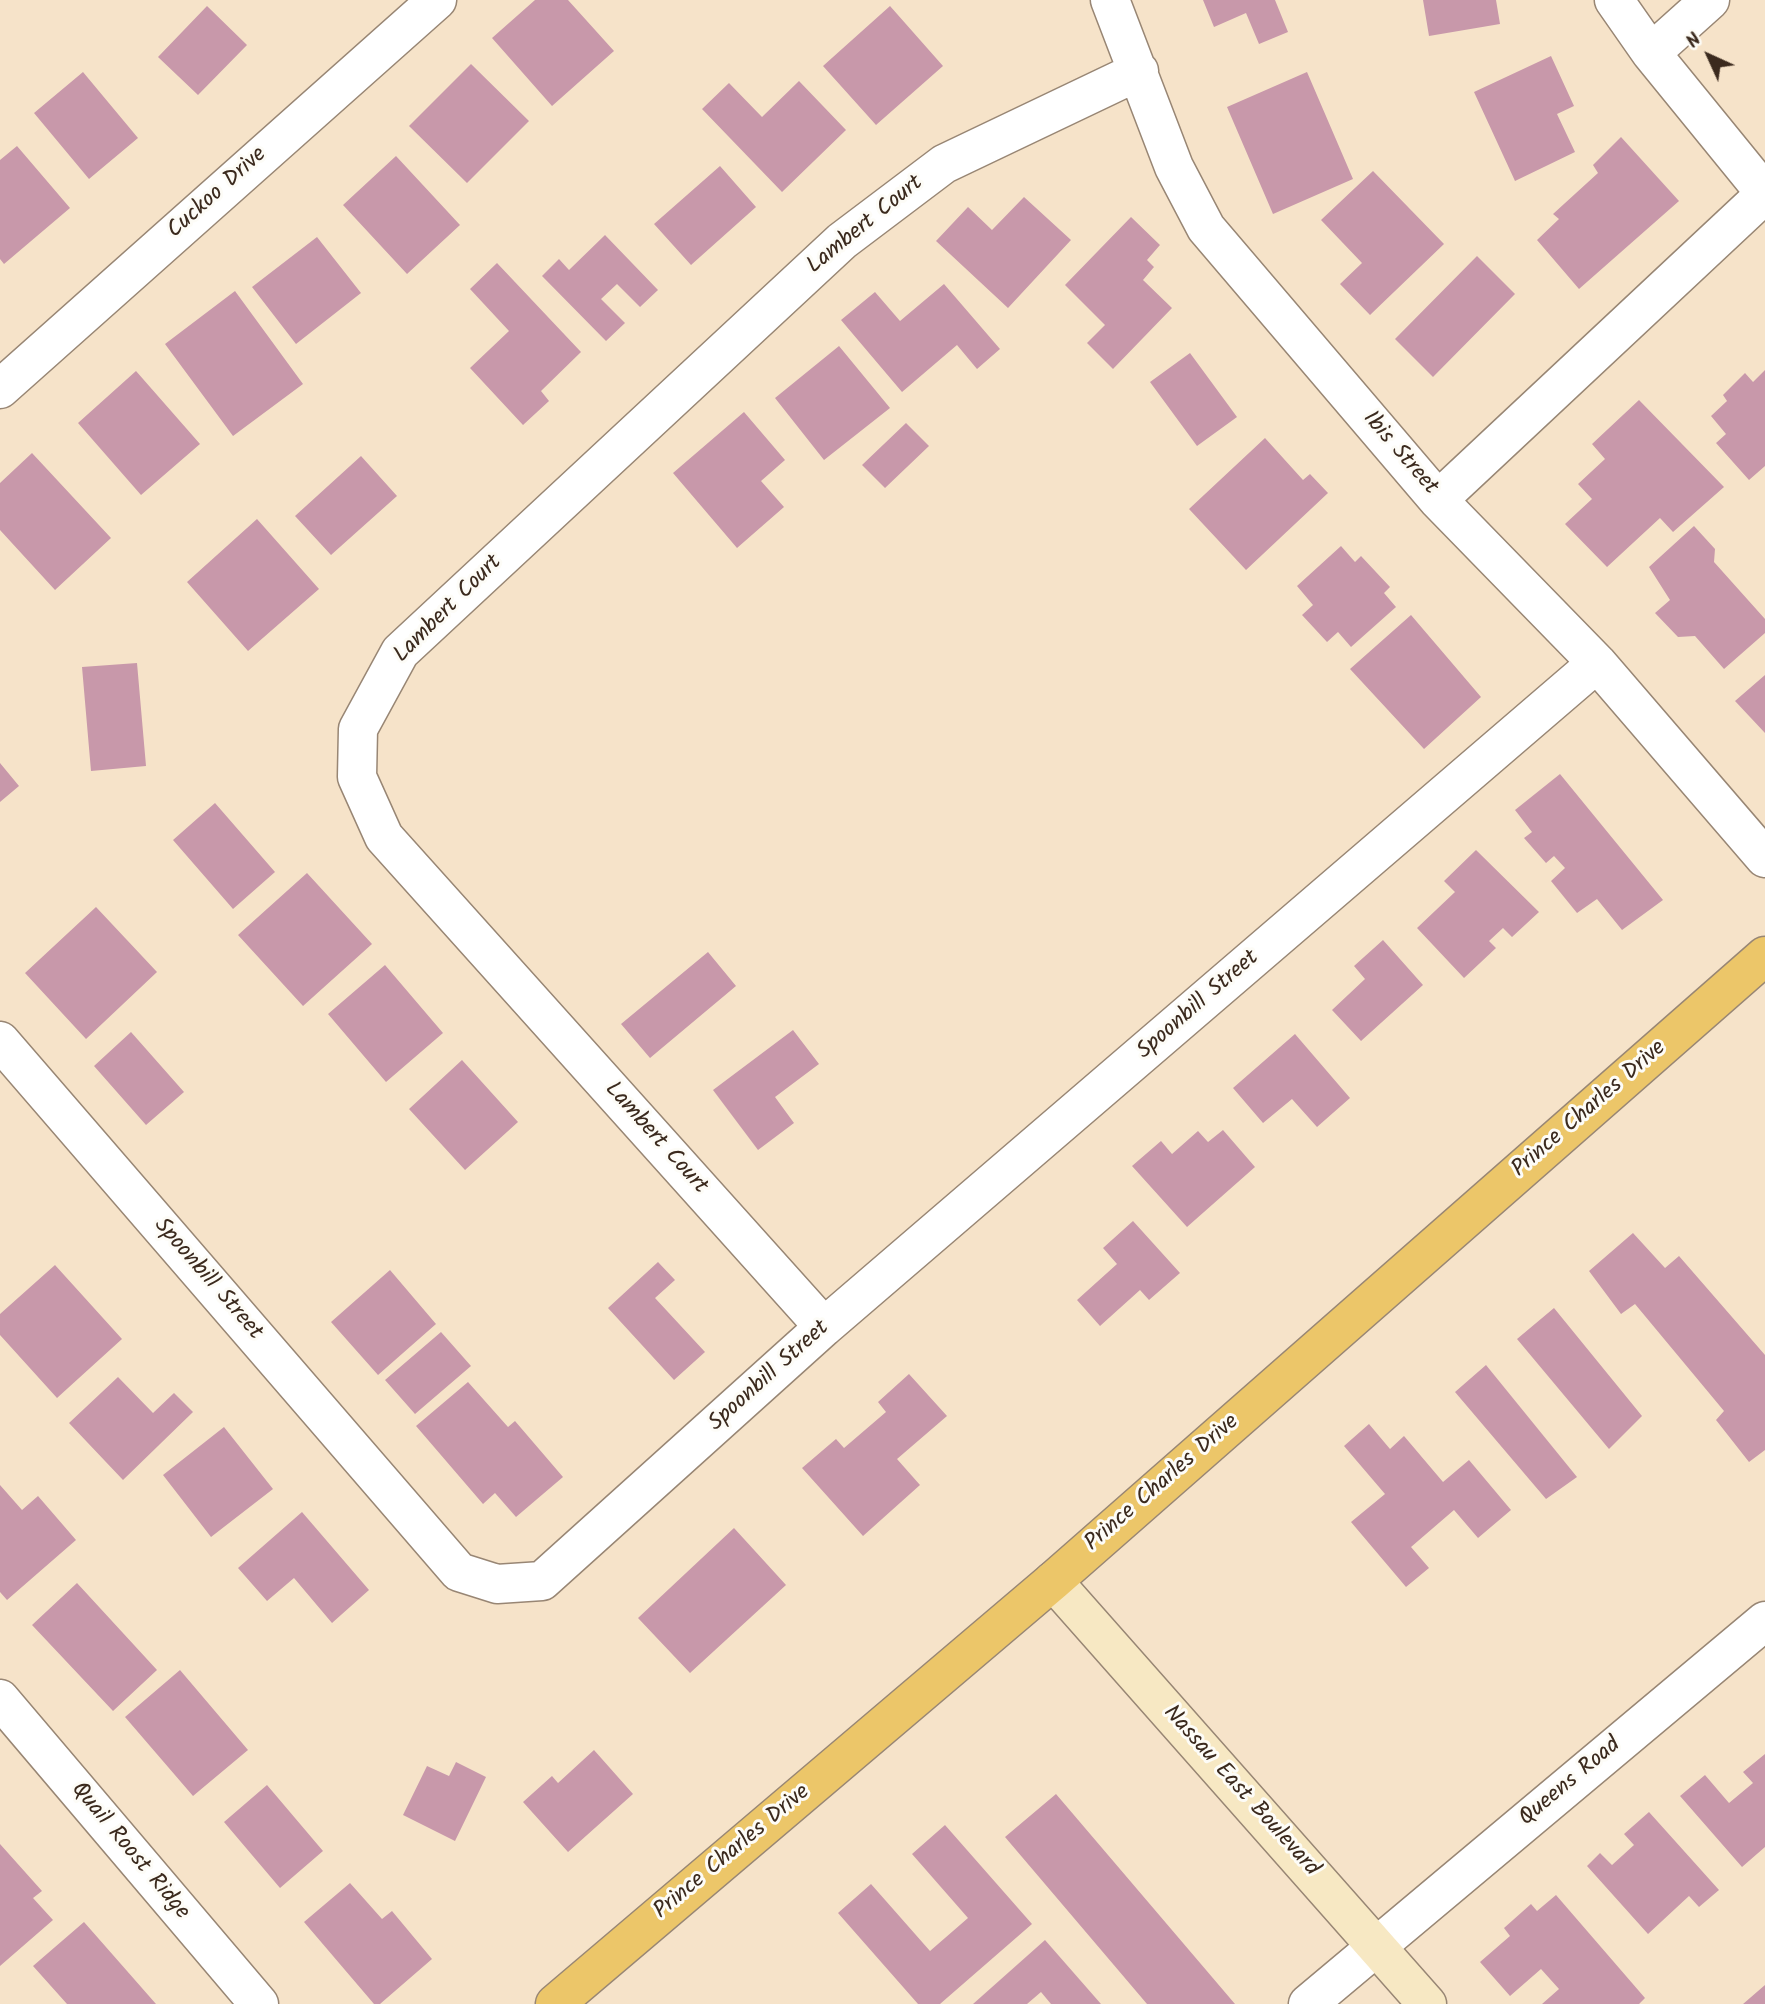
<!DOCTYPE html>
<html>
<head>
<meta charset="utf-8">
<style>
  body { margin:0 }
  #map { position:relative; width:1765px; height:2004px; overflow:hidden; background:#f6e3c9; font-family:Kalam,sans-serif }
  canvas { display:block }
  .north { position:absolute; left:1674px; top:21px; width:70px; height:70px; -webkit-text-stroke:5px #fdfcf7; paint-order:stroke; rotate:315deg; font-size:19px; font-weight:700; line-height:28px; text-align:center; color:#3b2a1e }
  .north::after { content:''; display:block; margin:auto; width:24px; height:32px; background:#3b2a1e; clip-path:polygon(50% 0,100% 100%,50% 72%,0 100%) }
</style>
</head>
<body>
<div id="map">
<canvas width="1765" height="2004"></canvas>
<div class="north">N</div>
</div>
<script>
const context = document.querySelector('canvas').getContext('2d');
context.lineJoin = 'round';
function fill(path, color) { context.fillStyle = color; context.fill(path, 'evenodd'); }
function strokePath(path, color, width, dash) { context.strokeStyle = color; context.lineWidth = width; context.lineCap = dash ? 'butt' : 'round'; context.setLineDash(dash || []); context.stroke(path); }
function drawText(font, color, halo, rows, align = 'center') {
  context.font = font + ' Kalam,sans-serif'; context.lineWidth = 6; context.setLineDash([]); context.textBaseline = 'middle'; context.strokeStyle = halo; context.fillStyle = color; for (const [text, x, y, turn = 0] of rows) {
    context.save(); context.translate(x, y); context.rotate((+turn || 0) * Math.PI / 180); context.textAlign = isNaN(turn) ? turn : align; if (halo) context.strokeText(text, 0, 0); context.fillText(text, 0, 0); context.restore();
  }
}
fill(new Path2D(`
  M535,0H568L614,51L552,106L492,38Z
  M1203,0H1275L1288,32L1259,44L1246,13L1214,27Z
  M1423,0H1496L1500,24L1429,36Z
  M207,6L247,45L198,95L158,57Z
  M890,6L943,66L876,125L823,66Z
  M1551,56L1574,106L1557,114L1575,152L1515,181L1474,92Z
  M471,64L529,121L467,183L409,126Z
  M83,72L138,138L89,179L34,113Z
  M1307,72L1353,179L1273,214L1227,107Z
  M799,81L846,130L782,192L702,109L729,83L762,117Z
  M1621,137L1679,201L1579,289L1537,240L1559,219L1553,214L1598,173L1593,165Z
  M17,146L70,208L4,264L0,259V160Z
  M396,156L460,225L407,274L343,205Z
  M720,166L756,207L691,265L654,224Z
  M1373,171L1444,244L1370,315L1340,284L1362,263L1321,220Z
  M1024,197L1071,240L1008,308L936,241L968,207L992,230Z
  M1131,217L1160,245L1147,260L1154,267L1143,280L1172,308L1113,369L1087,343L1105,325L1065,285Z
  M605,235L658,290L640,307L617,284L601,299L625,323L606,341L542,276L559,259L569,270Z
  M317,237L361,293L296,344L252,287Z
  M1477,256L1515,294L1433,377L1395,339Z
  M497,263L581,352L541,391L549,401L523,425L470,368L509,331L470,289Z
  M944,284L1000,349L977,369L957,345L902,392L841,320L875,292L900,321Z
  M235,291L303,384L233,436L165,344Z
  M839,346L890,408L824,460L775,398Z
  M1190,353L1237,417L1197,446L1150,382Z
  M1765,370V466L1749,480L1716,443L1726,434L1711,416L1727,401L1723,395L1745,373L1753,382Z
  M136,371L200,444L141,495L78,423Z
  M1639,400L1724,487L1673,532L1660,518L1607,567L1565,524L1592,499L1578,484L1605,459L1592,444Z
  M744,412L785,460L761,481L784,507L737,548L673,473Z
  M906,423L929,446L885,488L862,465Z
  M1265,438L1303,480L1310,474L1328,493L1246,570L1189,509Z
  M32,453L111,538L55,590L0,530V483Z
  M361,456L397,496L331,555L295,516Z
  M257,519L319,589L248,651L187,582Z
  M1694,526L1715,549L1714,562L1765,619V633L1724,669L1695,636L1678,637L1655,613L1670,600L1649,567Z
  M1341,546L1355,562L1361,556L1390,587L1384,593L1396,607L1351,647L1338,632L1327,642L1302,615L1313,605L1297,586Z
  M1411,615L1481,697L1424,749L1350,669Z
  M137,663L146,766L91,771L82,667Z
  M1765,675V733L1735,701Z
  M0,763L19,786L0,802Z
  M1560,774L1663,900L1622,930L1597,899L1577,913L1551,881L1565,868L1554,856L1546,863L1524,838L1532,832L1515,810Z
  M215,803L275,872L233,909L173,840Z
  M1476,850L1539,912L1512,937L1503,928L1489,941L1496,948L1464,978L1417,928L1455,892L1444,881Z
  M307,873L372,944L303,1006L238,935Z
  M96,907L157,972L86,1039L25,973Z
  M1383,940L1423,985L1361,1041L1332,1010L1365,979L1354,966Z
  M708,952L736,986L650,1058L621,1024Z
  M385,965L443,1033L386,1082L328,1014Z
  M793,1030L819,1064L775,1097L794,1123L758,1150L713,1090Z
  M131,1032L184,1092L146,1125L94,1066Z
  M1295,1034L1350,1098L1317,1127L1292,1099L1263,1123L1233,1088Z
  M462,1060L518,1122L465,1170L409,1109Z
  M1223,1130L1255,1167L1187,1227L1132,1166L1161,1141L1172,1154L1198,1131L1208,1142Z
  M1133,1221L1180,1273L1149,1300L1140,1290L1100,1326L1077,1300L1117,1264L1103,1248Z
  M1633,1233L1665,1268L1679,1256L1765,1355V1450L1749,1462L1716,1420L1724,1411L1635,1304L1621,1314L1589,1271Z
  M658,1262L675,1280L655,1298L705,1352L674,1380L608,1308Z
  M55,1265L122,1339L57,1398L0,1335V1314Z
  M390,1270L436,1324L378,1375L331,1322Z
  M1554,1308L1642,1416L1609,1449L1517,1339Z
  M441,1332L471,1366L415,1414L385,1380Z
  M1486,1365L1577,1477L1546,1499L1455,1392Z
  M909,1374L947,1416L897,1459L920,1485L863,1536L802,1468L836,1439L844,1448L886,1412L878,1402Z
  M118,1377L153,1413L174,1393L193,1412L123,1480L69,1423Z
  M468,1382L508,1427L515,1421L563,1477L516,1517L495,1493L483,1504L416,1426Z
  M1369,1424L1390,1449L1404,1436L1443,1482L1469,1460L1511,1510L1478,1538L1454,1510L1411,1547L1429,1568L1406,1587L1351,1522L1385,1494L1344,1446Z
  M224,1427L273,1489L211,1537L163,1475Z
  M0,1485L22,1510L38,1496L76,1540L7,1600L0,1592Z
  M302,1512L369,1590L332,1623L294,1578L267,1601L238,1568Z
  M734,1528L786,1585L690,1673L638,1618Z
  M77,1583L157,1670L113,1711L32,1625Z
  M180,1670L248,1750L193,1796L125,1717Z
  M594,1750L633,1794L568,1852L523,1802L552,1776L558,1783Z
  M1765,1754V1847L1742,1867L1680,1796L1705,1775L1729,1803L1753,1783L1743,1772Z
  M456,1762L486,1777L455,1841L403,1815L427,1766L449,1776Z
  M267,1785L323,1851L280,1888L224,1822Z
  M1056,1794L1235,2004H1147L1005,1837Z
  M1649,1812L1719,1890L1699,1907L1689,1896L1648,1934L1587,1866L1600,1853L1612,1865L1634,1845L1624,1834Z
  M945,1825L1032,1924L940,2004H918L838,1913L871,1884L930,1951L968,1918L912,1854Z
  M0,1844L42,1891L33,1898L53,1920L0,1966Z
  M350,1883L382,1919L392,1911L432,1959L380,2004H374L304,1922Z
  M1556,1895L1645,1998L1639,2004H1542L1559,1989L1541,1969L1510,1996L1480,1962L1510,1936L1504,1928L1531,1904L1537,1911Z
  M84,1922L156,2004H67L33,1966Z
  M1045,1940L1101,2004H1051L1041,1992L1027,2004H973Z
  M1765,1985V2004H1743Z`), '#c898aa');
const street = new Path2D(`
  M1110,0L1174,167L1206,228L1438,500L1597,663L1765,858
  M1614,0L1651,53L1765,193
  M1651,53L1710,0
  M0,389L437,0
  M1438,500L1765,194
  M0,1041L459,1572L497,1584L542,1581L824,1327L1597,663
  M824,1327L384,837L357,777L358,729L400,652L842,241L944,164L1139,71
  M0,1699L259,2004
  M1308,2004L1765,1621`);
const secondary = new Path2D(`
  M1053,1581L1427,2004`);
const highway = new Path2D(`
  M555,2004L1053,1581L1765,956`);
strokePath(street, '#988674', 41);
strokePath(secondary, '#988674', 41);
strokePath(highway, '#988674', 41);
strokePath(street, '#fff', 38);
strokePath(secondary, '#f7e8c3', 38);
strokePath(highway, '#ecc669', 38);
drawText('23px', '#3b2a1e', '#fdfcf7', [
  ["Cuckoo Drive",218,194,-42],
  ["Lambert Court",866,226,-39],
  ["Ibis Street",1399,454,49],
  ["Lambert Court",449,610,-45],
  ["Spoonbill Street",1199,1006,-41],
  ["Prince Charles Drive",1590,1110,-41],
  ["Lambert Court",655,1139,48],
  ["Spoonbill Street",207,1280,49],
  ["Spoonbill Street",770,1377,-42],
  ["Prince Charles Drive",1163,1484,-41],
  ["Queens Road",1571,1783,-40],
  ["Nassau East Boulevard",1240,1792,48],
  ["Quail Roost Ridge",129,1852,50],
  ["Prince Charles Drive",733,1853,-40]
]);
</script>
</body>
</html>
